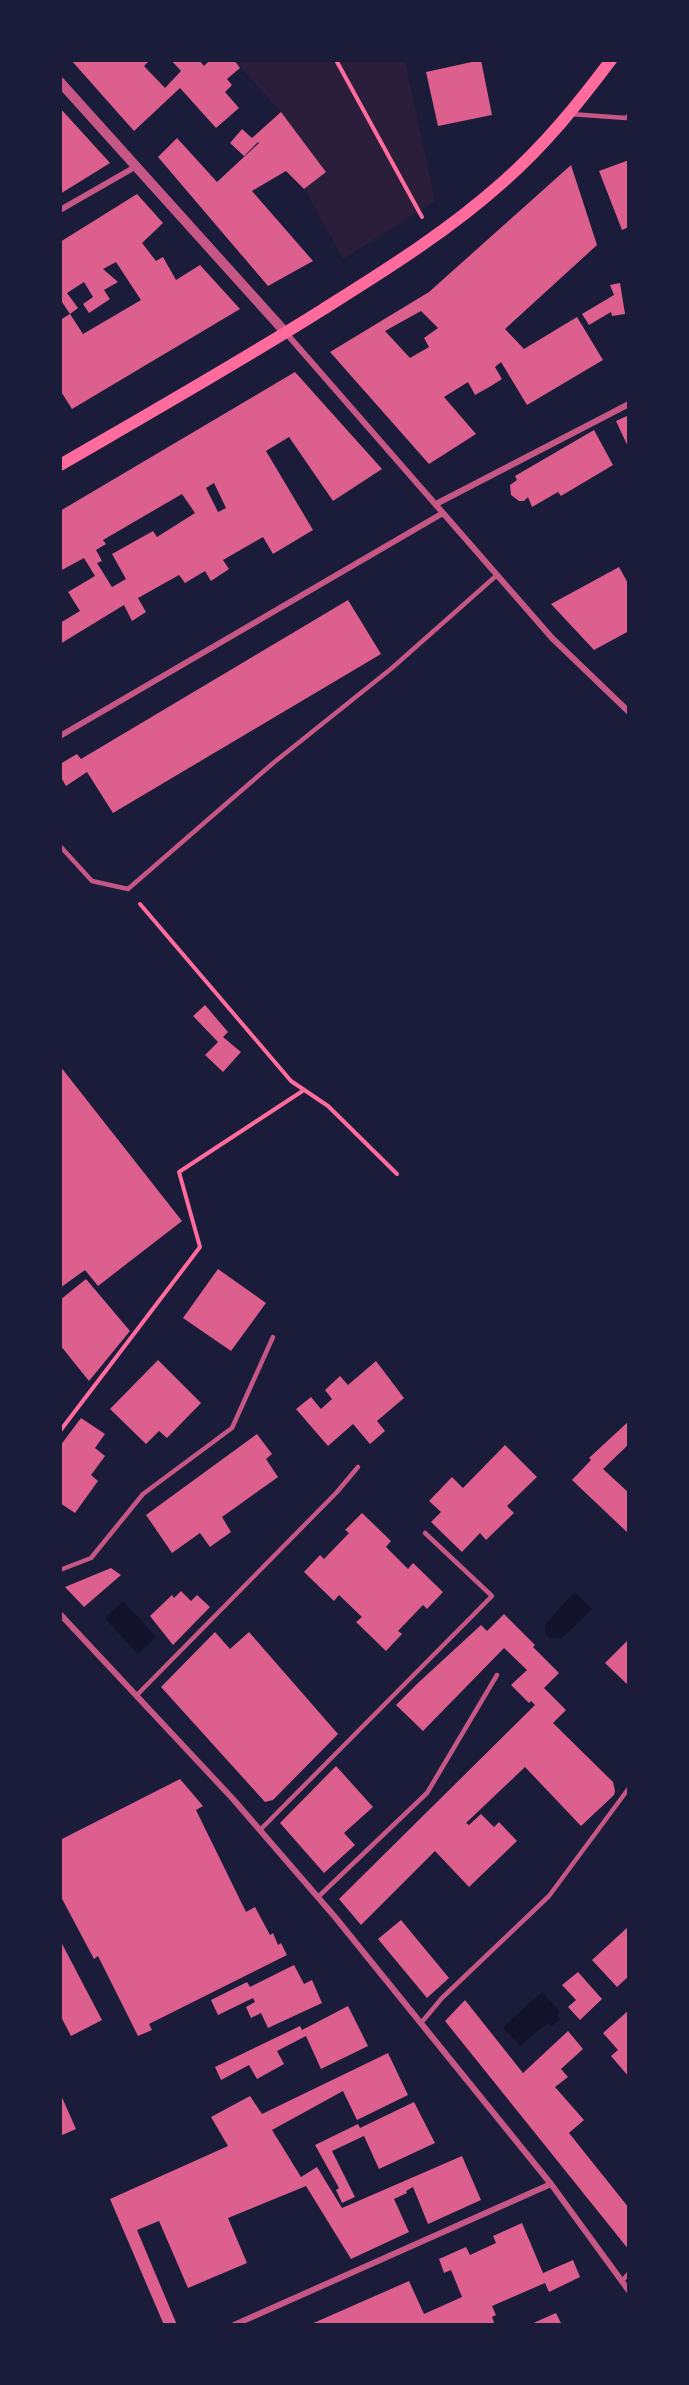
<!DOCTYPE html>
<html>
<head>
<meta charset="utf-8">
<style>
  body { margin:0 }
  #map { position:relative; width:689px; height:2385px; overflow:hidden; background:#1b1b3a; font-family:Ubuntu,sans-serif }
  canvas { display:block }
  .frame { position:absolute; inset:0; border:62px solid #1b1b3a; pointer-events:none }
</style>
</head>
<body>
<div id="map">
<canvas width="689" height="2385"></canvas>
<div class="frame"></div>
</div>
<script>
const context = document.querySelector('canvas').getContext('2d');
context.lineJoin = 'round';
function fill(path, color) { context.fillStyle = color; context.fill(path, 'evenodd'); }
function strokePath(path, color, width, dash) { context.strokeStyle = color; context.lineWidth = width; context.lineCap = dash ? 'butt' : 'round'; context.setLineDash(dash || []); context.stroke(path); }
fill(new Path2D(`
  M234,60H405L435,201L343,259L303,186L325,169L281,112Z`), '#2a1e3b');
fill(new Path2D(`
  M575,1592L592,1609L561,1639L559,1637L550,1639L546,1634L545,1624Z
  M123,1601L156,1637L138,1654L105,1618Z
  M542,1992L560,2012L557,2015L560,2019L551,2027L548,2023L520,2046L503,2027Z`), '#12122b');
fill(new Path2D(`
  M71,60H150L144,66L165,88L181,71L171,60H199L204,66L210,60H234L240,68L227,79L232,85L225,92L239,108L216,128L180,88L134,131Z
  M481,60L492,115L438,126L426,72Z
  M60,108L110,163L60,194Z
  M281,112L326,172L304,189L286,171L252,191L313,261L268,286L158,157L177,138L217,182L260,142L257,143L244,156L230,143L242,129L252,138Z
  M629,160V227L622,230L599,171Z
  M571,165L597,245L505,329L524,349L577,317L603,360L527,405L501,362L495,367L502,379L491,386L475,395L468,382L444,397L476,434L429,464L330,352L429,292ZM421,311L438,328L424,338L429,347L410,358L385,331Z
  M137,194L163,223L142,243L156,261L163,257L176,280L200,265L240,309L72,409L60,390V320L70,314L60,299V242ZM116,262L141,300L83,334L70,314L78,308L67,293L84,282L93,297L83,304L89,313L110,299L104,290L118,282L103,269Z
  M620,283L625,314L612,316L611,312L589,325L582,314L614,295L610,285Z
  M295,372L382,469L333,501L289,437L266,451L313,530L273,554L263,537L223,560L229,569L211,581L205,571L185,583L179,575L138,598L146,612L132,621L124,605L60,644V623L80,611L68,592L95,576L84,558L60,571V511ZM214,483L226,508L218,512L206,488ZM182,494L195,513L157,537L153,531L112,554L126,579L112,587L97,563L102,561L96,550L106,544L103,540Z
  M629,415V449L616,421Z
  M594,430L613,465L561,496L558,492L532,507L528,497L524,501H519L511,495L510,485L517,480L515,476Z
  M619,567L629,585V631L594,650L551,604Z
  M348,600L381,654L113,813L87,772L66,786L62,779L60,780V764L77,754L81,759Z
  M205,1005L228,1032L223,1037L241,1052L223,1072L205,1055L218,1042L193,1016Z
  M60,1066L182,1221L98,1286L85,1270L60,1288Z
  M218,1269L266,1303L231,1351L183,1318Z
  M86,1279L130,1331L89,1381L60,1345V1300Z
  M158,1360L201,1403L167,1438L159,1431L146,1444L110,1409Z
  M376,1361L404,1398L377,1421L385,1431L370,1444L353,1424L328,1446L296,1409L311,1397L321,1409L332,1399L325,1390L340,1376L348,1385Z
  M81,1418L105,1434L95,1448L105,1456L91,1475L98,1481L75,1513L60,1503V1446Z
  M629,1421V1444L603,1469L629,1493V1534L572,1480L591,1460L589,1458Z
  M257,1434L272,1454L266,1459L278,1477L222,1517L231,1532L210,1547L200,1533L172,1553L146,1515Z
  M505,1445L537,1477L507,1506L514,1513L486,1540L480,1533L462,1552L431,1522L441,1512L429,1501L452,1477L463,1488Z
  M362,1513L391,1541L386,1547L408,1569L413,1563L443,1592L427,1609L423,1605L398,1631L402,1634L386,1651L356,1622L362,1617L339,1595L334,1601L304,1572L320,1555L324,1559L349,1533L345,1530Z
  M111,1568L121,1575L84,1607L65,1587Z
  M181,1591L191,1601L197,1595L210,1607L173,1645L150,1616L172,1595L174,1598Z
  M504,1614L535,1645L533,1647L559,1673L544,1688L566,1710L553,1723L613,1782L615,1791L614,1795L581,1826L525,1767L466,1823L469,1825L481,1814L494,1827L499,1822L517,1841L469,1887L435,1851L361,1925L339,1899L535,1705L531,1701L529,1703L511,1685L527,1670L504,1648L423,1731L396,1705L418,1683L481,1625L487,1631Z
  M215,1632L230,1649L249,1632L338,1734L273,1800L265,1802L161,1687Z
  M629,1639V1686L605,1663Z
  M336,1766L373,1807L344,1833L355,1845L324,1873L280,1823Z
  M180,1779L203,1806L196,1810L246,1912L255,1907L270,1935L273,1933L278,1945L281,1943L287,1955L149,2024L152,2030L138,2036L98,1956L94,1959L60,1895V1840Z
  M401,1920L449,1978L427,1998L378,1939Z
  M629,1926V1976L617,1987L592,1960Z
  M60,1940L102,2020L71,2036L60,2015Z
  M294,1965L304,1984L312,1980L322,2003L268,2028L261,2013L251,2018L246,2007L255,2002L253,1998L218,2015L211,2000L247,1982L250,1987Z
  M578,1972L602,1999L580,2020L568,2007L576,2000L562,1985Z
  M465,2000L523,2073L568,2031L583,2049L561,2069L568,2077L555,2087L584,2120L569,2133L629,2208V2250L445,2021Z
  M348,2006L368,2046L321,2069L306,2036L277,2051L284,2064L257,2079L249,2065L221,2080L215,2067L300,2026L302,2030Z
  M629,2010V2077L611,2056L618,2050L603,2033Z
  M388,2053L408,2095L357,2120L343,2091L272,2130L301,2177L317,2167L342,2208L462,2156L481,2200L428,2224L413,2187L406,2191L407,2193L394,2199L409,2232L351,2259L306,2186L228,2218L247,2263L188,2288L159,2221L137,2230L177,2325H164L110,2199L228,2146L211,2117L250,2096L262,2114Z
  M60,2093L76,2129L60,2136Z
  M414,2102L435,2143L379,2169L364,2136L332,2151L355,2197L342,2203L336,2190L339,2188L315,2145L358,2124L360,2128Z
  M522,2223L543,2273L573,2260L580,2277L549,2292L545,2283L492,2306L496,2315L492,2317L495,2325H427L426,2323L421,2325H309L409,2281L424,2314L462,2297L451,2270L444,2273L439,2259L466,2247L470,2255L496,2243L493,2236Z
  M556,2313L562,2325H529Z`), '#dd5f8e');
strokePath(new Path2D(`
  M336,60L422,217
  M140,904L291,1081L328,1106L397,1174
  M60,1431L200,1247L179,1172L304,1090`), '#ff6b9d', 4);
strokePath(new Path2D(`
  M570,114L626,118L629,115
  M60,846L92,881L128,889L272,764L392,668L497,575
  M60,1570L91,1558L143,1494L232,1428L273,1337
  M136,1696L337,1492L358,1467
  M260,1830L492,1596L425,1533
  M318,1897L427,1793L497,1675
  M421,2023L442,1998L549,1896L629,1788
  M622,2281L629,2273`), '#c65784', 4.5);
strokePath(new Path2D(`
  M60,210L135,167
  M286,333L552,638L629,712
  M436,504L629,404
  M60,736L443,513
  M60,1614L233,1799L335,1917L551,2184L629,2291
  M234,2325L551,2184`), '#c65784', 6);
strokePath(new Path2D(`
  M60,82L286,333`), '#c65784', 10);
strokePath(new Path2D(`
  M60,465C148,414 236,364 322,310C384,271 447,232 503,182C544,146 578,104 611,60`), '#ff6b9d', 12);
</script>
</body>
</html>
